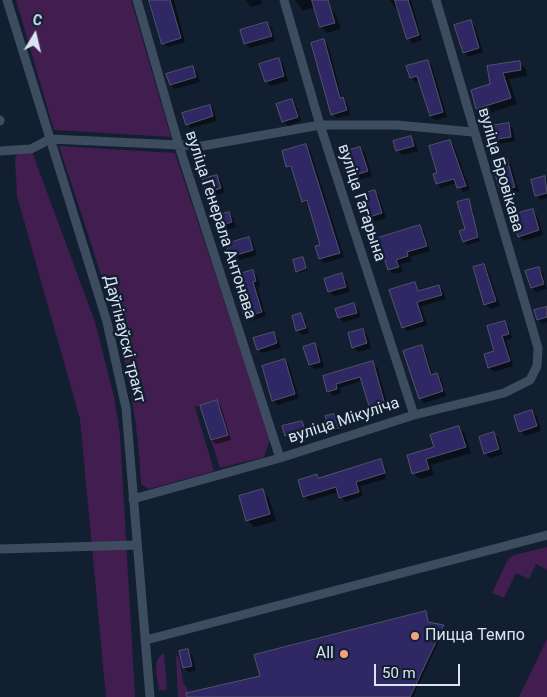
<!DOCTYPE html>
<html>
<head>
<meta charset="utf-8">
<style>
  body { margin:0 }
  #map { position:relative; width:547px; height:697px; overflow:hidden; background:#121f31; font-family:Roboto,sans-serif }
  canvas { display:block }
  .north { position:absolute; left:10px; top:10px; width:50px; height:50px; -webkit-text-stroke:4px #121f31; paint-order:stroke; rotate:9deg; font-size:14px; font-weight:700; line-height:20px; text-align:center; color:#dae3f0 }
  .north::after { content:''; display:block; margin:auto; width:18px; height:22px; background:#dae3f0; clip-path:polygon(50% 0,100% 100%,50% 72%,0 100%) }
  .scale { position:absolute; left:374px; top:664px; width:86px; height:22px; box-sizing:border-box; border:2px solid #dae3f0; border-top:0; padding-left:6px; font-size:15px; line-height:18px; white-space:nowrap; color:#dae3f0; -webkit-text-stroke:4px #121f31; paint-order:stroke }
</style>
</head>
<body>
<div id="map">
<canvas width="547" height="697"></canvas>
<div class="north">С</div>
<div class="scale">50 m</div>
</div>
<script>
const context = document.querySelector('canvas').getContext('2d');
context.lineJoin = 'round';
function fill(path, color) { context.fillStyle = color; context.fill(path, 'evenodd'); }
function strokePath(path, color, width, dash) { context.strokeStyle = color; context.lineWidth = width; context.lineCap = dash ? 'butt' : 'round'; context.setLineDash(dash || []); context.stroke(path); }
function drawText(font, color, halo, rows, align = 'center') {
  context.font = font + ' Roboto,sans-serif'; context.lineWidth = 5; context.setLineDash([]); context.textBaseline = 'middle'; context.strokeStyle = halo; context.fillStyle = color; for (const [text, x, y, turn = 0] of rows) {
    context.save(); context.translate(x, y); context.rotate((+turn || 0) * Math.PI / 180); context.textAlign = isNaN(turn) ? turn : align; if (halo) context.strokeText(text, 0, 0); context.fillText(text, 0, 0); context.restore();
  }
}
fill(new Path2D(`
  M16,0H131L171,137L54,130Z
  M59,146L175,153L270,439L264,457L220,468L211,440L228,435L217,400L195,407L214,471L149,489L141,484C137,367 95,257 59,146Z
  M31,149L95,322L114,397L120,434L135,697H106L80,419L17,196L15,158L21,150Z
  M547,547V570L536,564L529,579L516,573L504,598L492,593L508,559L514,555Z
  M547,639V697H519Z
  M164,653L167,690H159C158,678 151,660 164,653Z
  M176,656L179,657L183,682L192,697H178Z`), '#411e4f');
fill(new Path2D(`
  M147,0H174L185,42L168,47L163,43L154,12Z
  M246,0H261L262,4L251,7Z
  M295,0H325L336,15L341,29L327,33L321,27L315,7L303,11Z
  M390,0H411L422,40L413,43L408,38L399,7L395,8Z
  M471,22L475,26L483,52L468,57L464,52Z
  M267,23L272,28L275,41L250,48L246,44L242,31Z
  M324,40L328,45L342,98L347,103L350,115L337,118L333,114Z
  M278,60L283,64L288,81L271,86L266,81Z
  M428,61L432,66L447,117L435,120L431,116L420,80L416,82L411,77Z
  M519,63L526,69L527,76L509,79L517,104L484,115L478,108L491,85L488,68Z
  M193,67L197,72L200,82L175,89L171,85Z
  M292,100L296,105L301,121L288,126L283,121Z
  M210,106L214,111L217,121L191,128L187,124Z
  M508,124L513,129L515,141L492,145L488,140Z
  M410,137L415,142L418,151L402,155L397,151L395,142Z
  M449,142L454,146L470,190L463,192L457,183L441,188L437,183Z
  M305,145L310,150L344,257L325,263L320,258L322,246L310,205L303,201L294,171L288,167L283,152Z
  M360,148L365,153L372,176L355,181L351,176Z
  M507,160L511,165L519,191L506,195L502,191Z
  M217,176L221,181L225,192L211,197L207,192Z
  M545,177L547,179V198L541,200L537,195Z
  M375,192L379,196L386,218L369,223L364,218Z
  M468,200L475,214H472L480,241L467,245L464,241L467,230Z
  M532,210L537,215L543,235L523,241L519,236Z
  M229,213L233,218L236,227L224,230L220,226Z
  M420,227L424,231L430,251L410,257L412,261L400,264L403,272L394,274L389,270L380,239Z
  M249,238L253,243L257,255L236,261L231,257Z
  M302,259L307,270L299,273L297,271Z
  M484,266L488,270L500,306L490,309L485,304Z
  M538,268L543,273L547,289L536,292L532,287Z
  M253,272L257,276L260,286L257,287L266,316L250,321L245,317L240,302L245,300Z
  M342,275L346,279L350,292L334,296L329,292L325,280Z
  M415,283L420,292L439,286L443,290L446,299L421,306L427,325L407,331L403,327Z
  M354,304L358,309L361,317L344,322L339,318Z
  M547,308V322L543,324L538,319Z
  M301,315L305,319L309,333L302,335L297,330Z
  M504,322L509,327L512,338L506,340L513,366L494,372L489,367Z
  M362,330L367,334L371,348L358,352L353,347Z
  M273,333L278,338L281,348L262,353L258,349Z
  M314,345L319,349L324,367L315,369L310,365Z
  M421,347L426,351L433,376L437,375L441,379L446,396L424,403L420,398Z
  M285,361L289,365L299,398L278,405L273,400Z
  M372,362L377,367L389,409L375,413L371,409L362,381L339,388L341,393L333,396L328,391L324,377Z
  M217,402L221,406L231,440L216,444L212,440Z
  M532,412L537,416L541,431L525,436L520,431Z
  M334,415L340,430L333,432L331,430Z
  M301,422L306,427L308,435L291,440L286,436Z
  M459,427L465,434L471,453L431,465L434,475L420,479L413,473L408,456L436,448Z
  M494,434L498,438L503,454L490,458L485,453Z
  M381,461L385,465L389,478L384,464H382L386,479L360,486L363,496L345,502L338,492L309,501L304,496L317,476L320,479Z
  M262,491L269,498L276,521L254,527L247,520Z
  M426,612L429,623L445,628L413,697H202L261,677Z
  M187,650L192,655L196,670L189,672L184,668Z`), '#0007');
const building = new Path2D(`
  M149,0H170L181,38L162,44Z
  M312,0H328L335,23L320,27Z
  M395,0H408L419,35L407,39Z
  M471,20L479,48L463,53L454,25Z
  M267,22L272,36L244,44L240,30Z
  M324,39L340,98L343,97L347,110L331,115L311,43Z
  M279,58L284,76L265,82L259,64Z
  M428,60L443,112L430,116L417,76L410,78L406,66Z
  M520,61L521,70L503,73L511,98L476,109L471,90L490,84L487,66Z
  M193,66L196,77L170,85L166,74Z
  M292,99L298,117L282,122L276,104Z
  M210,105L213,116L186,125L182,113Z
  M509,123L511,137L486,141L484,127Z
  M411,136L414,146L396,151L393,141Z
  M450,140L466,186L457,188L454,179L436,184L433,174L437,173L429,146Z
  M306,144L340,253L319,259L315,246L320,245L307,200L302,202L291,166L286,167L282,151Z
  M360,147L368,171L350,177L342,152Z
  M507,159L515,187L500,192L492,163Z
  M217,175L221,188L206,193L202,179Z
  M545,176L547,193L535,196L531,180Z
  M375,190L382,213L363,219L356,196Z
  M469,199L478,237L463,242L459,231L465,229L457,202Z
  M533,209L539,230L518,237L511,215Z
  M229,212L232,222L219,226L215,216Z
  M420,225L427,246L407,252L408,256L396,260L399,267L388,270L378,238Z
  M249,237L253,250L230,257L226,244Z
  M303,257L306,268L296,272L293,260Z
  M484,264L496,301L484,305L473,267Z
  M539,267L544,284L531,288L525,271Z
  M253,270L256,281L253,282L262,312L244,317L239,301L243,299L236,275Z
  M342,273L346,287L328,292L324,279Z
  M415,282L418,291L439,285L442,295L417,302L423,321L402,328L389,290Z
  M354,303L357,313L338,318L335,309Z
  M547,307V317L537,320L534,310Z
  M301,313L306,328L296,331L292,316Z
  M505,321L509,334L502,336L510,361L488,368L484,354L494,351L487,326Z
  M363,329L367,343L352,348L348,333Z
  M274,332L277,343L257,350L253,338Z
  M315,343L320,362L309,365L303,347Z
  M422,345L431,375L437,373L443,391L419,399L403,351Z
  M285,359L295,394L272,401L262,366Z
  M373,361L385,405L370,409L360,377L336,384L337,389L327,392L323,376Z
  M217,400L228,435L211,440L200,406Z
  M532,410L537,426L519,432L514,416Z
  M334,414L339,428L330,431L325,416Z
  M302,421L305,430L285,436L282,426Z
  M459,426L466,447L426,459L429,469L412,474L407,455L434,447L430,435Z
  M494,432L499,449L484,454L479,437Z
  M381,459L385,473L356,482L359,492L339,498L336,487L303,497L298,480L317,474L318,478Z
  M263,489L270,514L246,521L239,496Z
  M426,611L428,622L444,625L410,697H187L186,693L260,676L254,655Z
  M188,649L192,666L183,668L179,651Z`);
fill(building, '#302865');
strokePath(building, '#53536a', 1);
strokePath(new Path2D(`
  M7,0L107,322L126,408L150,697
  M137,0L179,146L280,458
  M284,0L320,125L414,415
  M0,120V121
  M0,151L31,149L50,139L202,146L320,125H397L473,132
  M133,499L280,458L414,415L504,393L530,380L537,366L538,348L436,0
  M0,549L137,545
  M146,640L547,535`), '#3d4c5f', 9);
for (const [x, y, r, color] of [
  [415,636,5,"#f1a17d"],
  [344,654,5,"#f1a17d"]
]) { const dot = new Path2D(); dot.arc(x, y, r, 0, 2 * Math.PI); context.fillStyle = color; context.fill(dot); strokePath(dot, '#121f31', 2); }
drawText('16px', '#dae3f0', '#121f31', [
  ["вуліца Бровікава",500,170,74],
  ["вуліца Гагарына",361,203,72],
  ["вуліца Генерала Антонава",220,225,72],
  ["Даўгінаўскі тракт",124,339,76],
  ["вуліца Мікуліча",344,421,-18]
]);
drawText('16px', '#dae3f0', '#121f31', [
  ["Пицца Темпо",425,636],
  ["All",334,654,"right"]
], 'left');
</script>
</body>
</html>
